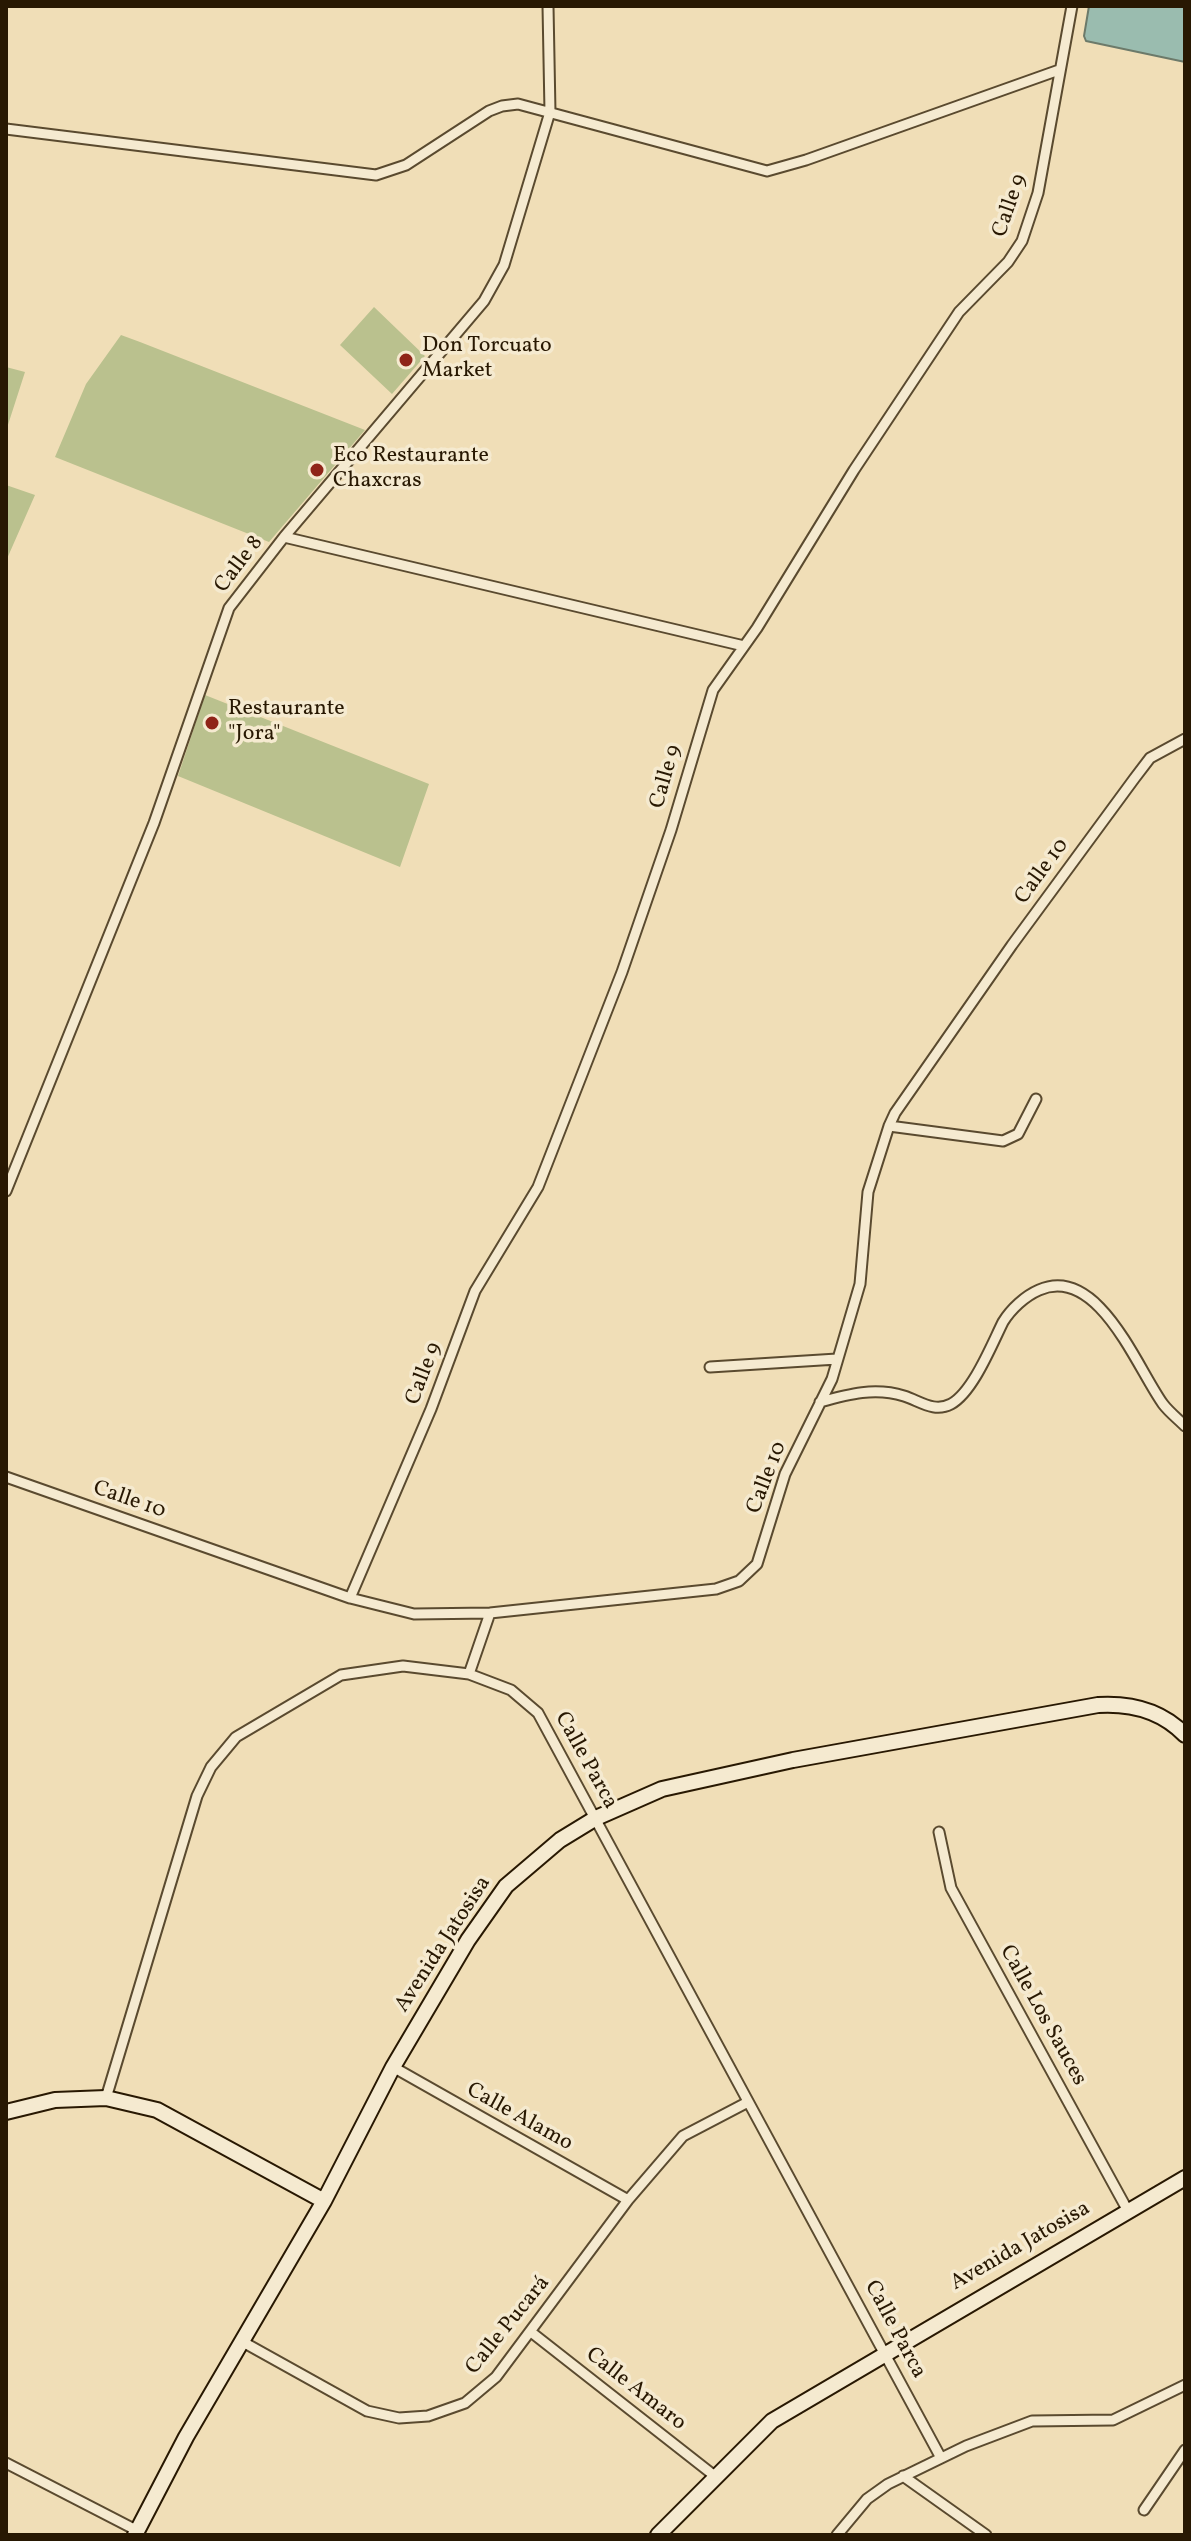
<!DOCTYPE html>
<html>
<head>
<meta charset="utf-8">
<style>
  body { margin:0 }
  #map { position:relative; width:1191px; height:2541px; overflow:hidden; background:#f0deb7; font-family:Vollkorn,serif }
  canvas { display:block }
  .frame { position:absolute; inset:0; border:8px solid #281802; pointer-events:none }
</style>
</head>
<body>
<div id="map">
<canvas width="1191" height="2541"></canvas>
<div class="frame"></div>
</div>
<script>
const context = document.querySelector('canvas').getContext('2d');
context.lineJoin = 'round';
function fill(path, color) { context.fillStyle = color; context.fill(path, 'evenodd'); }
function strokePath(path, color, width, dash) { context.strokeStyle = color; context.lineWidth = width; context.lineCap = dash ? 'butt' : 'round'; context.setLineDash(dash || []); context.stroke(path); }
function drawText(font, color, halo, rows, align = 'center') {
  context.font = font + ' Vollkorn,serif'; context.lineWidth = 7; context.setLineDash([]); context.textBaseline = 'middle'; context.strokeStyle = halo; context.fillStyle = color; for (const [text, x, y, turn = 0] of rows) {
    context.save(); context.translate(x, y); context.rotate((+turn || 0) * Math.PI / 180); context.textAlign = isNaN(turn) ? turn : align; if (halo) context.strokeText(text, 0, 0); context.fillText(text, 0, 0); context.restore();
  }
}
fill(new Path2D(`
  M374,307L425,356L392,394L340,345Z
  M121,335L140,342L365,430L269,542L55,457L86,384Z
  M6,367L25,372L6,431Z
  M6,485L35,495L6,561Z
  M205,695L429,784L400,867L178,776Z`), '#bac18e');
const water = new Path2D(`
  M1089,6H1185V62L1086,41L1084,36Z`);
fill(water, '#9abcaf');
strokePath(water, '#6c7a6a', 2);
const street = new Path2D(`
  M6,129L376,175L406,165L489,111L502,106L518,104L767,171L806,160L1059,70
  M284,537L744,646
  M889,1126L1003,1141L1018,1134L1036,1099
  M6,1191L154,823L229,608L284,537L484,301L504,265L550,112L548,6
  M710,1367L837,1359
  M820,1402C849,1394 875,1387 904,1396C920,1401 934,1413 951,1404C973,1392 992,1344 1003,1322C1011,1309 1025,1296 1039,1290C1098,1264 1137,1368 1163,1404C1169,1412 1178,1419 1185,1426
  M6,1477L350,1598L414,1614L490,1613L716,1589L739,1581L757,1564L785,1474L832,1379L860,1284L868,1192L889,1126L895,1113L1012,945L1134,779L1150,758L1185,739
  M350,1598L431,1409L475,1291L538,1187L622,972L671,830L713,690L757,628L854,470L959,312L1008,262L1022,241L1038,193L1072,6
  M469,1674L490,1613
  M939,1832L951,1888L1128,2211
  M393,2067L628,2200
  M106,2098L197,1796L211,1767L236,1737L341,1675L403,1666L469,1674L511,1690L538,1713L941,2458
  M531,2332L716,2477
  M243,2342L367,2411L399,2418L428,2416L465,2403L496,2377L628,2200L683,2136L748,2102
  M6,2463L136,2530
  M903,2476L986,2535
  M1144,2510L1185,2450
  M837,2535L867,2499L888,2484L966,2446L1032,2421L1113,2420L1185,2385`);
const secondary = new Path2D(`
  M6,2112L55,2100L106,2098L157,2110L324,2201
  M135,2535L186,2437L324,2201L393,2067L468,1940L506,1886L560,1840L596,1818L662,1789L793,1760L1098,1705C1131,1703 1161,1710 1185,1735
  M658,2535L772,2421L1185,2178`);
strokePath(street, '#5a4a2f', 13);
strokePath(secondary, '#281802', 18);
strokePath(street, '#f5ead0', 9);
strokePath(secondary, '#f5ead0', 14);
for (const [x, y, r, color] of [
  [406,360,8,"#8f2418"],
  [317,470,8,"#8f2418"],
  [212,723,8,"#8f2418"]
]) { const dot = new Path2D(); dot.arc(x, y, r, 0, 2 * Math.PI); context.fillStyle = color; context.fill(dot); strokePath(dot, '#f5ead0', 3); }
drawText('22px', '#281802', '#f5ead0', [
  ["Calle 9",1011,206,-71],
  ["Calle 8",240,565,-53],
  ["Calle 9",667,777,-74],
  ["Calle 10",1043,872,-54],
  ["Calle 9",425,1374,-69],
  ["Calle 10",768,1478,-69],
  ["Calle 10",129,1501,19],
  ["Calle Parca",585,1761,61],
  ["Avenida Jatosisa",444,1945,-57],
  ["Calle Los Sauces",1042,2016,61],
  ["Calle Alamo",519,2118,29],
  ["Avenida Jatosisa",1021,2247,-30],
  ["Calle Pucará",509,2326,-51],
  ["Calle Parca",894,2330,62],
  ["Calle Amaro",635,2390,38]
]);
drawText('22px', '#281802', '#f5ead0', [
  ["Don Torcuato",422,347],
  ["Market",422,372],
  ["Eco Restaurante",333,457],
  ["Chaxcras",333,482],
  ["Restaurante",228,710],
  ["\"Jora\"",228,735]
], 'left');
</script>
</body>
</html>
